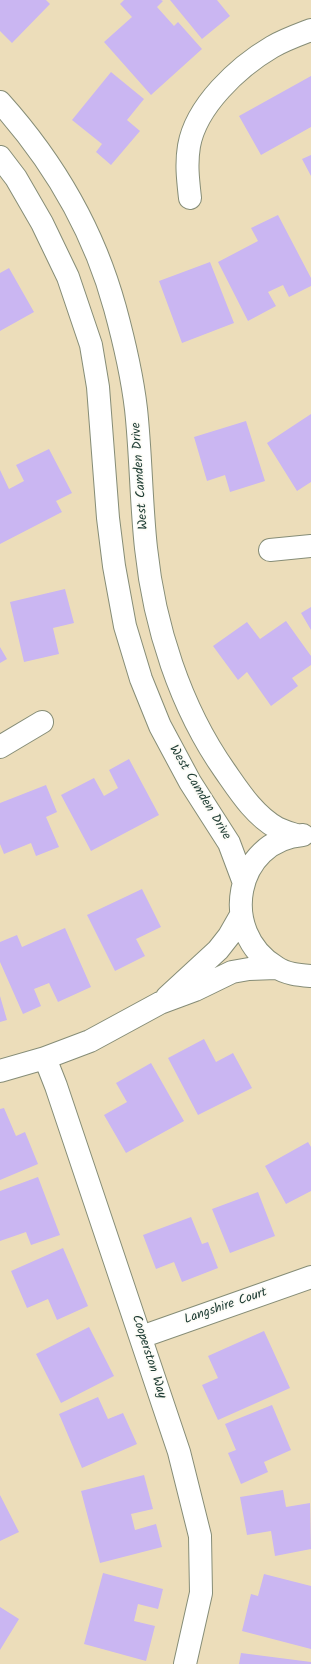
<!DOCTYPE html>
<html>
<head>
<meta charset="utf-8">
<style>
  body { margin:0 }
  canvas { display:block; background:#ecddba }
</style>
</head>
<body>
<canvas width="311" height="1664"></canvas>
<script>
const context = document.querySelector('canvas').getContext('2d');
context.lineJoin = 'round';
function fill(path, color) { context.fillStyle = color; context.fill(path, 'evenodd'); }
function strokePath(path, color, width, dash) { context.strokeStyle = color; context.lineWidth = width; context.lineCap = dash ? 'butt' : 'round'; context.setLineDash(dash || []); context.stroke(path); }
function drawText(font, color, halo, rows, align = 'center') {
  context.font = font + ' Kalam,sans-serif'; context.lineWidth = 3.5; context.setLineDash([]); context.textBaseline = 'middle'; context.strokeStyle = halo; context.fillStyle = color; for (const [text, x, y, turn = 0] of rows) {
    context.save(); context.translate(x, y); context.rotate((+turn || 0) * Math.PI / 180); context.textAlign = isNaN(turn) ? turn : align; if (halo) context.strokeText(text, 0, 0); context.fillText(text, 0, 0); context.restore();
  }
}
fill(new Path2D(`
  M0,0H46L50,4L12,43L0,31Z
  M124,0H161L163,1L157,7L174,26L178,22L202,49L151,95L104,42L132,17L120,4Z
  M170,0H217L230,16L202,39Z
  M111,72L144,99L127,120L140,131L111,165L96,152L102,144L72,120Z
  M311,76V127L261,155L239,116Z
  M311,155V176L302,159Z
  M278,215L311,278V286L289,297L283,285L268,292L276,306L248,321L218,262L258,241L251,228Z
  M210,262L234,323L182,343L159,281Z
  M9,268L34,312L0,331V273Z
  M311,414V482L297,491L267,443Z
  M246,421L265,481L230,492L225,475L207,481L194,437Z
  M49,449L72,493L56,501L62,512L0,544V470L9,489L24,481L16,465Z
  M65,589L74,623L53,628L59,654L24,662L10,602Z
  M311,607V630L301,613Z
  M286,621L311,656V665L292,678L298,686L271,706L247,672L238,680L213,646L247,622L260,639Z
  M0,647L7,659L0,663Z
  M129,759L159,815L91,851L61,795L94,778L104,796L118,788L109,770Z
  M46,785L57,812L46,817L59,847L36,856L31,843L4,854L0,844V803Z
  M142,889L161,927L136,939L145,956L115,971L87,915Z
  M65,928L91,987L58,1002L49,983L34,989L41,1006L23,1014L0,962V942L17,935L22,947Z
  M0,996L7,1020L0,1022Z
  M204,1039L216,1062L233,1053L252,1088L198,1115L168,1058Z
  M151,1063L184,1121L126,1153L104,1115L127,1102L116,1083Z
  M4,1108L16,1136L25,1132L38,1164L0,1180V1109Z
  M308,1142L311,1147V1191L286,1204L265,1166Z
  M38,1177L60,1235L31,1245L26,1232L0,1241V1191Z
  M258,1192L275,1236L230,1253L212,1209Z
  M191,1217L202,1244L208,1242L218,1268L182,1282L174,1262L156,1269L143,1235Z
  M63,1248L88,1306L57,1320L48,1299L27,1308L11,1271Z
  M89,1327L114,1376L61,1403L36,1354Z
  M264,1331L290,1388L218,1420L202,1385L218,1378L208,1356Z
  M98,1397L108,1419L123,1413L137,1444L82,1468L59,1414Z
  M272,1405L291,1450L264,1462L268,1472L241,1484L228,1453L236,1450L225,1424Z
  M144,1475L153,1509L131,1514L135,1530L156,1524L162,1547L100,1563L81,1491Z
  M283,1490L286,1507L310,1503L311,1549L275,1556L271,1531L247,1535L240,1497Z
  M0,1495L19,1532L0,1541Z
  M103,1573L163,1589L158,1609L138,1604L134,1621L155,1626L146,1661L84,1644Z
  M264,1574L311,1586V1649L242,1631L251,1594L258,1596Z
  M0,1607L19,1619L0,1650Z
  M241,1653L311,1662V1664H239Z`), '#cab6f2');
const minor = new Path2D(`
  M0,102C53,161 94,231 115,308C124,341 132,375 136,409C141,455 141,502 146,548C154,625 180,707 225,771C239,791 254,815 277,828C283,831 290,833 296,835
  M0,157L16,178L42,223L68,277L91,345L98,387L108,518L114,566L125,626L141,679L160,726L190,782L229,843L244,883
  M190,198C188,180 186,164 189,146C196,106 238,67 272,47C284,40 298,35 311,30
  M270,550L311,546
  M0,747L42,722
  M303,835C235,840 218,932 276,967C286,974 299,975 311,976
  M167,997L218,950L229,936L241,915
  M45,1058L56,1086L179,1452L200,1536L201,1593L185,1664
  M0,1071L45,1058L90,1041L160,1003L195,990L232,972L249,969L276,968
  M141,1337L311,1277`);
strokePath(minor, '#868d77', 24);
strokePath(minor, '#fff', 22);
drawText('13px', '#1f3d34', '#fdfcf7', [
  ["West Camden Drive",141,476,-94],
  ["West Camden Drive",199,793,59],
  ["Langshire Court",226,1307,-19],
  ["Cooperston Way",148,1357,72]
]);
</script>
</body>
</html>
